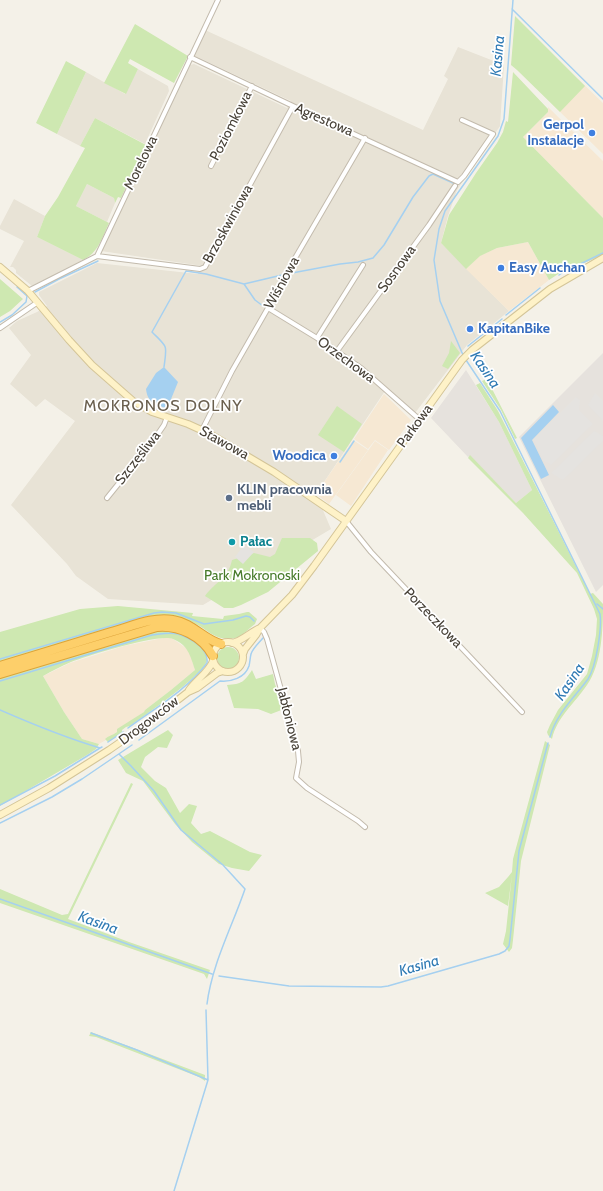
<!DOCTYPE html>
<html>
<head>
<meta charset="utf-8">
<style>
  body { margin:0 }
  canvas { display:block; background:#f4f1e8 }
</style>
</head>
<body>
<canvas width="603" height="1191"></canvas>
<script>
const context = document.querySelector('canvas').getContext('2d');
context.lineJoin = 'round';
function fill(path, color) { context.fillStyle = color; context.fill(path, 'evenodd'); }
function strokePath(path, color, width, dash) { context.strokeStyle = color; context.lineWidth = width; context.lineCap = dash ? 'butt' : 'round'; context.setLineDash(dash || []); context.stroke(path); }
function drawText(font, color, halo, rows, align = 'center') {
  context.font = font + ' Cabin,sans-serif'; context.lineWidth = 3.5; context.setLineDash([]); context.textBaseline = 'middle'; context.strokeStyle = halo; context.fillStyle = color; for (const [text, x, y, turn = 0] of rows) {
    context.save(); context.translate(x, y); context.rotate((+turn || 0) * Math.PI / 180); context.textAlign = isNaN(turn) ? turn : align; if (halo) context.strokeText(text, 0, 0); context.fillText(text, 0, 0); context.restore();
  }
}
fill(new Path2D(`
  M205,30L423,130L448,79L444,76L458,47L504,65L500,126L457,190L448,216L441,243L509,311L467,345L415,413L387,388L316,494L331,529L203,605L108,599L76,576L67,564L11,505L75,421L45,399L36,407L10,384L31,355L9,328L17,321L37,312L47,306L39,295V292L97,263L198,274L203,266L101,251L190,65L194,64L287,108L291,101L193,55Z
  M138,69L168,86L169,91L145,144L95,118L80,146L57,134L86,72L125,94Z
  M87,184L114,198L115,203L107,222L76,206Z
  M14,199L45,216L37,237L83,260L32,286L16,273V270L13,267H10L24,241L0,229V226Z`), '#e8e3d6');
fill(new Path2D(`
  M578,79L603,103V154L553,105Z
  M548,107L603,161V218L523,137L548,112Z
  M528,242L549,280L509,311L466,269L479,256L497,248Z
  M384,394L411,420L389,450L375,440L368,449L354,439Z
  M353,440L368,450L329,504L316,494Z
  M375,441L388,450L351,506L336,495Z
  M168,637L173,639L189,650L195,670L171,690L145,710L144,712L106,740L99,744L82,739L64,712L43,676L70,663L124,646Z`), '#f6e8d3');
fill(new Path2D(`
  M603,353V585L596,592L519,437Z
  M466,370L499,422L532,490L516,503L470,456L468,457L431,418Z`), '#e6e2dd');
fill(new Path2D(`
  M515,16L585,86L560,112L517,70L511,65Z
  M135,24L188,56L174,83L130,59L128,63L138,69L126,94L104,83Z
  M66,61L86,72L57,134L36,123Z
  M513,72L548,109V112L523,137L603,218V255L577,266L569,267L549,280L528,242L497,248L480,256L466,269L441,243L449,215L476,173L497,143L503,132L506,121L508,122Z
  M95,118L146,145L121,198L118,197L115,203L114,198L87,184L76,206L109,223C102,238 98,253 83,260L37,237L45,216L58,197L85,148L80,146Z
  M0,279L23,299L10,311L0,317Z
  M451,341L460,353L448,369L442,366L449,353Z
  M487,379L517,438L515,439L501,410L482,381Z
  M480,383L498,411L590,594L593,593L603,604C603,628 602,664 587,685C575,703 557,717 552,739L548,735L547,732L550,725L558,710L587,674L592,656L596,635L597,619L594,609L577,573L523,513L468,458L470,455L516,503L532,490L499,422L476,385Z
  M337,406L362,424L344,452L318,435Z
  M282,538H310L317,543L318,551L268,592L241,605L233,608H224L205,596C216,581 228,579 232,560L254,553L270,557L275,554Z
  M118,606L193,613L192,616L223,619L224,616L239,614L247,612H249L257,619L255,624C249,628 242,637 235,638C215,642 208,629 192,622C179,616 167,615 153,616L0,662V632L80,609Z
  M168,630L185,635L201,645L200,647C204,650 207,655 207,660C205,674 144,716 130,726L126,727L122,730V732L108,742L105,739C108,736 113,735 117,732V729L144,712L145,710L171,690L195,670C190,655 188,645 173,639C159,633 87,656 71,662C61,666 52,671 43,676L64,712L82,739L99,744L96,749L87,755L0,806V677L150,632Z
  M217 658a11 11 0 1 1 22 0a11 11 0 1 1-22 0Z
  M252,670L256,679L273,674L275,684L284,709L271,714L258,709L234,708L227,685C242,684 244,682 252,670Z
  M168,730L173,735L167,748L158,747L145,757L141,767L155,781L166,788L180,813L189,804L197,806L191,823L201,834L210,831L250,852L262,855L249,871L232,868L219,864L192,842L175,824L143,781L126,773L118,760Z
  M545,741L550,745L521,861L513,940L512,948L509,952L503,944L506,931L512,874L508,906L485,893L499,887L508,877L512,872L513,859Z
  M131,783L133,784L68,919L129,942L210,970L207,979L204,974L0,903V889L62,915L68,914Z
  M91,1032L205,1075V1081L199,1077L96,1037L89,1036Z`), '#cee8b1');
fill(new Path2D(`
  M595,393L603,401V421L588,405Z
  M576,397L580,400L579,410L593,424L551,465L548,463L543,461L536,444L533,440Z
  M594,431L603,436V441L563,480L551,473Z
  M244,545L254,552L243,564L235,557Z`), '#e5e3e0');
fill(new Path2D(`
  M164,367L178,382L167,409C155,403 148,404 146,389L156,373Z
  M553,405L559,412L532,440L549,475L541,479L521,438Z`), '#a5d0f0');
strokePath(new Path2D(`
  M512,9L603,99
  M576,266L603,253
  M292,273L340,264L358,262L373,258L384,245L413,197L429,176L433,174L453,183
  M559,275L568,269
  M244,284L255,300L263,306
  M35,292L59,279L98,261
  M506,315L540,288
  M0,322L12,315L26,302L27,296L17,287
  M468,346L502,319
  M463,355L440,301L434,260L439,229L445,211L498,136L504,119L513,0
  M466,360L500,411L600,614C602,629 596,667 588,679C574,698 556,714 550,737
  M164,367C167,344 168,348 152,332L186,271L206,274L244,284L282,275
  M340,462L354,441
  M597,604L603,609
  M0,659L154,613L162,612L176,613L204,624L233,620L246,616L250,617L254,621
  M0,681L152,635C161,634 170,632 178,634C190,638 209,648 207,663C188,689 154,709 128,728
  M0,710C32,724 66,738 100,748L102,747
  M139,740L220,681C231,682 245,678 249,666C250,662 250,658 251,654C253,648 259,643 263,638
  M108,742L123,732
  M119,754L131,766L154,791L181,830L223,865L245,889C232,927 212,964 207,1004
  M0,805L55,776L100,748
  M0,823L52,797L82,779L132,745
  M0,899L212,974
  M219,976L289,986L381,987L388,986L499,954L505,951L509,946L510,939L519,851L548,743
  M91,1033L137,1050L208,1080
  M174,1191L208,1080L206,1010`), '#a5d0f0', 1.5);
const street = new Path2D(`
  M190,57L293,106L458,182L464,176L493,134L462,120
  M211,166L252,86
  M97,256L200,269L205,267L293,106
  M28,291L97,256L218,0
  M268,308L317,338L361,368L419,419
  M0,328L38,302
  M317,338L363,265
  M337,351L429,225L455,186
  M202,430L232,371L268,308L291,265L365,138
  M107,498L153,441L164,425L167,417
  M346,521L371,552L522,712
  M260,628L264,632L267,639L298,751L299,762L296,778L307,788L358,821L365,827`);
const secondary = new Path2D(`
  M0,267L28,291L69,340L92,365L133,401L152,412L188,424L210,434L274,472L346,521
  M213 657a15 15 0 1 1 30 0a15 15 0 1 1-30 0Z
  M232,643C243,641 250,632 260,628
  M243,654L245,649L256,635L260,628L292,595L314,566L462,360L472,350L550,289L603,258
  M189,690C196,680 209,672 213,661
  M0,815L49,788L109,750L148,723L188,692L197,688L217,673L223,671`);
const highway = new Path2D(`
  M0,666C37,655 74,643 111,632C130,627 153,616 173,620C193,623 204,640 221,644
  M0,674L157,627C179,625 202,636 213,656`);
strokePath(street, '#c3bbad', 6);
strokePath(secondary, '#d4c598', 8);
strokePath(highway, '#dda339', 10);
strokePath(street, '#fff', 4);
strokePath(secondary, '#fef2c8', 6);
strokePath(highway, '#fdcf6a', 8);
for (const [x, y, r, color] of [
  [592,133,4,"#3f7fe0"],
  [501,268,4,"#3f7fe0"],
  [470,329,4,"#3f7fe0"],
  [334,456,4,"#3f7fe0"],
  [229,498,4,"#5c6f8a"],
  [232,542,4,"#0f9aa8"]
]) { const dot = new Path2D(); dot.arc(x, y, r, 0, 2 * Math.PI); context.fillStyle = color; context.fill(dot); strokePath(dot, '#fff', 1.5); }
drawText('14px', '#474137', '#fff', [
  ["Agrestowa",324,120,24],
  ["Poziomkowa",231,126,-63],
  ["Morelowa",141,163,-64],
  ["Brzoskwiniowa",228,224,-61],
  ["Sosnowa",397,269,-54],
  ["Wiśniowa",282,283,-61],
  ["Orzechowa",346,360,36],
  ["Parkowa",415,426,-54],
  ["Stawowa",224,443,29],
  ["Szczęśliwa",138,458,-52],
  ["Porzeczkowa",433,618,46],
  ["Jabłoniowa",289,719,76],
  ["Drogowców",149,721,-37]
]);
drawText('bold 14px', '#366cbe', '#fff', [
  ["Gerpol",584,125],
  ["Instalacje",584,141],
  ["Easy Auchan",509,268,"left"],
  ["KapitanBike",478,329,"left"],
  ["Woodica",326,456]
], 'right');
drawText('bold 14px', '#4e5e75', '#fff', [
  ["KLIN pracownia",237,490],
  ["mebli",237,506]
], 'left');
drawText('bold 14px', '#0d838f', '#fff', [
  ["Pałac",240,542]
], 'left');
drawText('14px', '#467a29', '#fff', [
  ["Park Mokronoski",252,576]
]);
drawText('italic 15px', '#2f7ab4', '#fff', [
  ["Kasina",498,56,-85],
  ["Kasina",485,370,56],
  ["Kasina",570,682,-56],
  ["Kasina",98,923,20],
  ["Kasina",419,966,-16]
]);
context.letterSpacing = '1px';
drawText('16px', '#6a5f4e', '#fff', [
  ["MOKRONOS DOLNY",163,406]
]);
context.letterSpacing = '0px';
</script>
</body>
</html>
